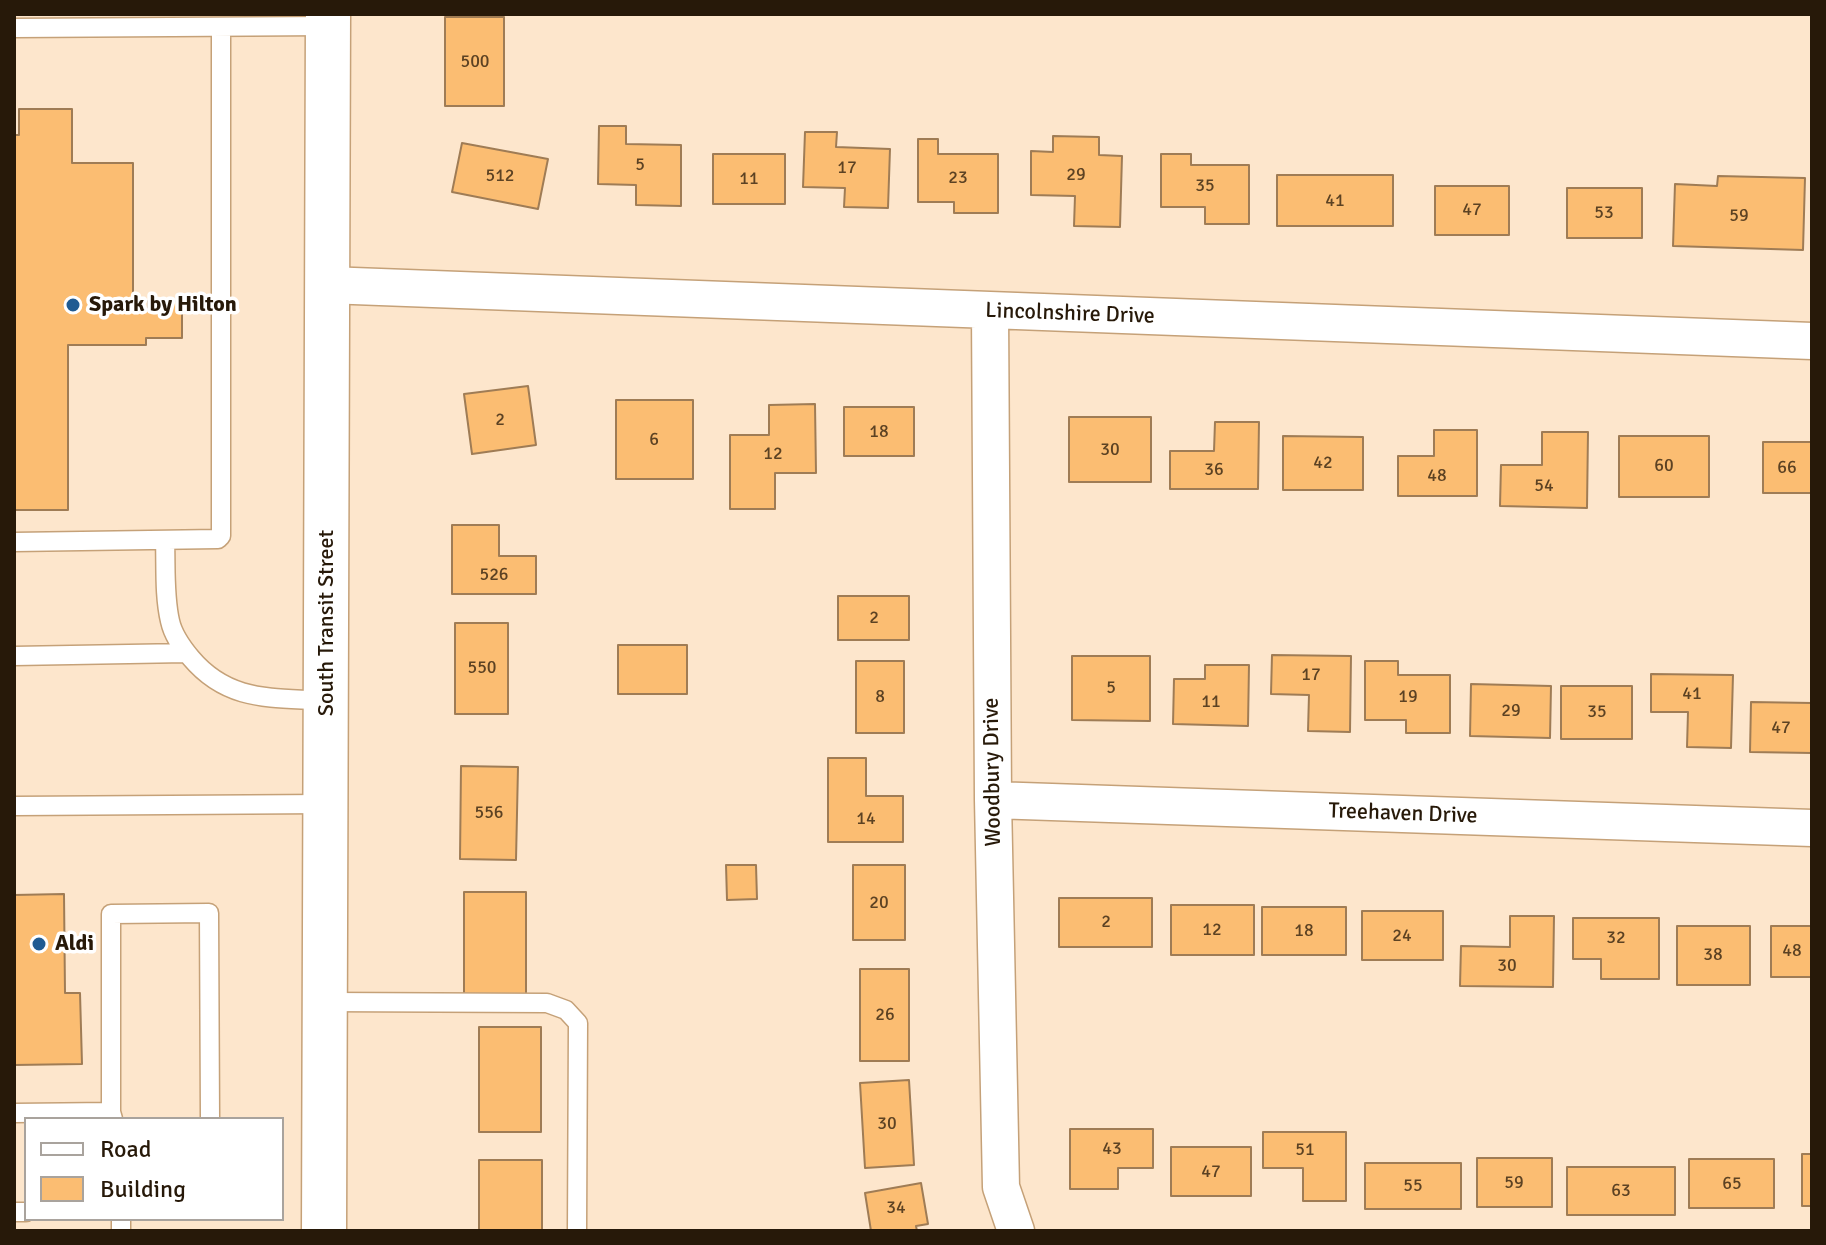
<!DOCTYPE html>
<html>
<head>
<meta charset="utf-8">
<style>
  body { margin:0 }
  #map { position:relative; width:1826px; height:1245px; overflow:hidden; background:#fde6cc; font-family:Signika,sans-serif }
  canvas { display:block }
  .frame { position:absolute; inset:0; border:16px solid #271909; pointer-events:none }
  .legend { position:absolute; left:24px; top:1117px; width:260px; height:104px; box-sizing:border-box; background:#fff; border:2px solid #a9a39d; margin:0; padding:10px 14px; list-style:none; font-size:24px; color:#271909 }
  .legend li { display:flex; align-items:center; gap:16px; height:40px }
  .legend b { width:40px; border:2px solid #a9a39d }
</style>
</head>
<body>
<div id="map">
<canvas width="1826" height="1245"></canvas>
<div class="frame"></div>
<ul class="legend">
<li><b style="height:10px;background:#fff"></b>Road</li>
<li><b style="height:22px;background:#fbbd72"></b>Building</li>
</ul>
</div>
<script>
const context = document.querySelector('canvas').getContext('2d');
context.lineJoin = 'round';
function fill(path, color) { context.fillStyle = color; context.fill(path, 'evenodd'); }
function strokePath(path, color, width, dash) { context.strokeStyle = color; context.lineWidth = width; context.lineCap = dash ? 'butt' : 'round'; context.setLineDash(dash || []); context.stroke(path); }
function drawText(font, color, halo, rows, align = 'center') {
  context.font = font + ' Signika,sans-serif'; context.lineWidth = 7; context.setLineDash([]); context.textBaseline = 'middle'; context.strokeStyle = halo; context.fillStyle = color; for (const [text, x, y, turn = 0] of rows) {
    context.save(); context.translate(x, y); context.rotate((+turn || 0) * Math.PI / 180); context.textAlign = isNaN(turn) ? turn : align; if (halo) context.strokeText(text, 0, 0); context.fillText(text, 0, 0); context.restore();
  }
}
const building = new Path2D(`
  M445,17H504V106H445Z
  M19,109H72V163H133V310H148V301H182V338H146V345H68V510H14V135H19Z
  M599,126H626V144L681,145V206L636,205V185L598,184Z
  M805,132H837L836,147L890,149L888,208L844,207L845,188L803,187Z
  M1053,136L1099,137V155L1122,156L1120,227L1074,226L1075,196L1031,195V151L1053,152Z
  M918,139H938V154H998V213H954V202H918Z
  M462,143L548,159L538,209L452,192Z
  M713,154H785V204H713Z
  M1161,154H1191V165H1249V224H1205V207H1161Z
  M1277,175H1393V226H1277Z
  M1718,176L1805,178L1803,250L1673,246L1675,184L1717,186Z
  M1435,186H1509V235H1435Z
  M1567,188H1642V238H1567Z
  M528,386L536,445L472,454L464,394Z
  M616,400H693V479H616Z
  M815,404L816,473H775V509H730V435H769V405Z
  M844,407H914V456H844Z
  M1069,417H1151V482H1069Z
  M1215,422H1259L1258,489H1170V451H1214Z
  M1434,430H1477V496H1398V456H1434Z
  M1542,432H1588L1587,508L1500,506L1501,465H1542Z
  M1283,436L1363,437V490H1283Z
  M1619,436H1709V497H1619Z
  M1763,442H1812V493H1763Z
  M452,525H499V556H536V594H452Z
  M838,596H909V640H838Z
  M455,623H508V714H455Z
  M618,645H687V694H618Z
  M1272,655L1351,656L1350,732L1308,731L1309,695L1271,694Z
  M1072,656H1150V721L1072,720Z
  M856,661H904V733H856Z
  M1365,661H1398V675H1450V733H1406V720H1365Z
  M1205,665H1249L1248,726L1173,724L1174,679H1205Z
  M1651,674L1733,675L1731,748L1687,747L1688,712H1651Z
  M1471,684L1551,686L1550,738L1470,736Z
  M1561,686H1632V739H1561Z
  M1751,702L1812,703V753L1750,752Z
  M828,758H866V796H903V842H828Z
  M461,766L518,767L516,860L460,859Z
  M726,865H756L757,899L727,900Z
  M853,865H905V940H853Z
  M464,892H526V998H464Z
  M64,894L65,993H80L82,1064L14,1065V895Z
  M1059,898H1152V947H1059Z
  M1171,905H1254V955H1171Z
  M1262,907H1346V955H1262Z
  M1362,911H1443V960H1362Z
  M1510,916H1554L1553,987L1460,986L1461,946L1510,947Z
  M1573,918H1659V979H1601V959H1573Z
  M1677,926H1750V985H1677Z
  M1771,926H1812V977H1771Z
  M860,969H909V1061H860Z
  M479,1027H541V1132H479Z
  M909,1080L914,1165L865,1168L860,1083Z
  M1070,1129H1153V1168H1118V1189H1070Z
  M1263,1132H1346V1201H1303V1168H1263Z
  M1171,1147H1251V1196H1171Z
  M1802,1154H1812V1206H1802Z
  M1477,1158H1552V1207H1477Z
  M1689,1159H1774V1208H1689Z
  M479,1160H542V1231H479Z
  M1365,1163H1461V1209H1365Z
  M1567,1167H1675V1215H1567Z
  M921,1183L928,1224L916,1226L917,1231H871L865,1193Z`);
fill(building, '#fbbd72');
strokePath(building, '#9f7c55', 2);
const lane = new Path2D(`
  M14,28L328,26
  M165,540C166,567 164,595 170,621C173,635 181,646 191,658C229,703 273,697 326,701
  M14,542L218,539L221,536V27
  M14,656L186,653
  M14,806L326,804
  M325,1002L547,1003L566,1010L578,1023L577,1231
  M111,1112V914L209,913L210,1119
  M14,1113L111,1112L113,1119
  M14,1212H26
  M121,1219V1231`);
const street = new Path2D(`
  M327,285L1812,341
  M990,311L993,800L1001,1187L1016,1231
  M993,800L1812,828`);
const highway = new Path2D(`
  M324,1231L328,14`);
strokePath(lane, '#c5a178', 21);
strokePath(street, '#c5a178', 39);
strokePath(highway, '#c5a178', 47);
strokePath(lane, '#fff', 18);
strokePath(street, '#fff', 36);
strokePath(highway, '#fff', 44);
for (const [x, y, r, color] of [
  [73,305,8,"#205b92"],
  [39,944,8,"#205b92"]
]) { const dot = new Path2D(); dot.arc(x, y, r, 0, 2 * Math.PI); context.fillStyle = color; context.fill(dot); strokePath(dot, '#fff', 3); }
drawText('18px', '#5c4223', null, [
  ["500",475,62],
  ["5",640,165],
  ["17",847,168],
  ["29",1076,175],
  ["512",500,176],
  ["23",958,178],
  ["11",749,179],
  ["35",1205,186],
  ["41",1335,201],
  ["47",1472,210],
  ["53",1604,213],
  ["59",1739,216],
  ["2",500,420],
  ["18",879,432],
  ["6",654,440],
  ["30",1110,450],
  ["12",773,454],
  ["42",1323,463],
  ["60",1664,466],
  ["66",1787,468],
  ["36",1214,470],
  ["48",1437,476],
  ["54",1544,486],
  ["526",494,575],
  ["2",874,618],
  ["550",482,668],
  ["17",1311,675],
  ["5",1111,688],
  ["41",1692,694],
  ["8",880,697],
  ["19",1408,697],
  ["11",1211,702],
  ["29",1511,711],
  ["35",1597,712],
  ["47",1781,728],
  ["556",489,813],
  ["14",866,819],
  ["20",879,903],
  ["2",1106,922],
  ["12",1212,930],
  ["18",1304,931],
  ["24",1402,936],
  ["32",1616,938],
  ["48",1792,951],
  ["38",1713,955],
  ["30",1507,966],
  ["26",885,1015],
  ["30",887,1124],
  ["43",1112,1149],
  ["51",1305,1150],
  ["47",1211,1172],
  ["59",1514,1183],
  ["65",1732,1184],
  ["55",1413,1186],
  ["63",1621,1191],
  ["34",896,1208]
]);
drawText('bold 22px', '#271909', '#fff', [
  ["Spark by Hilton",89,305],
  ["Aldi",55,944]
], 'left');
drawText('22px', '#271909', '#fff', [
  ["Lincolnshire Drive",1070,314,2],
  ["South Transit Street",327,623,-90],
  ["Woodbury Drive",993,772,-91],
  ["Treehaven Drive",1403,814,2]
]);
</script>
</body>
</html>
